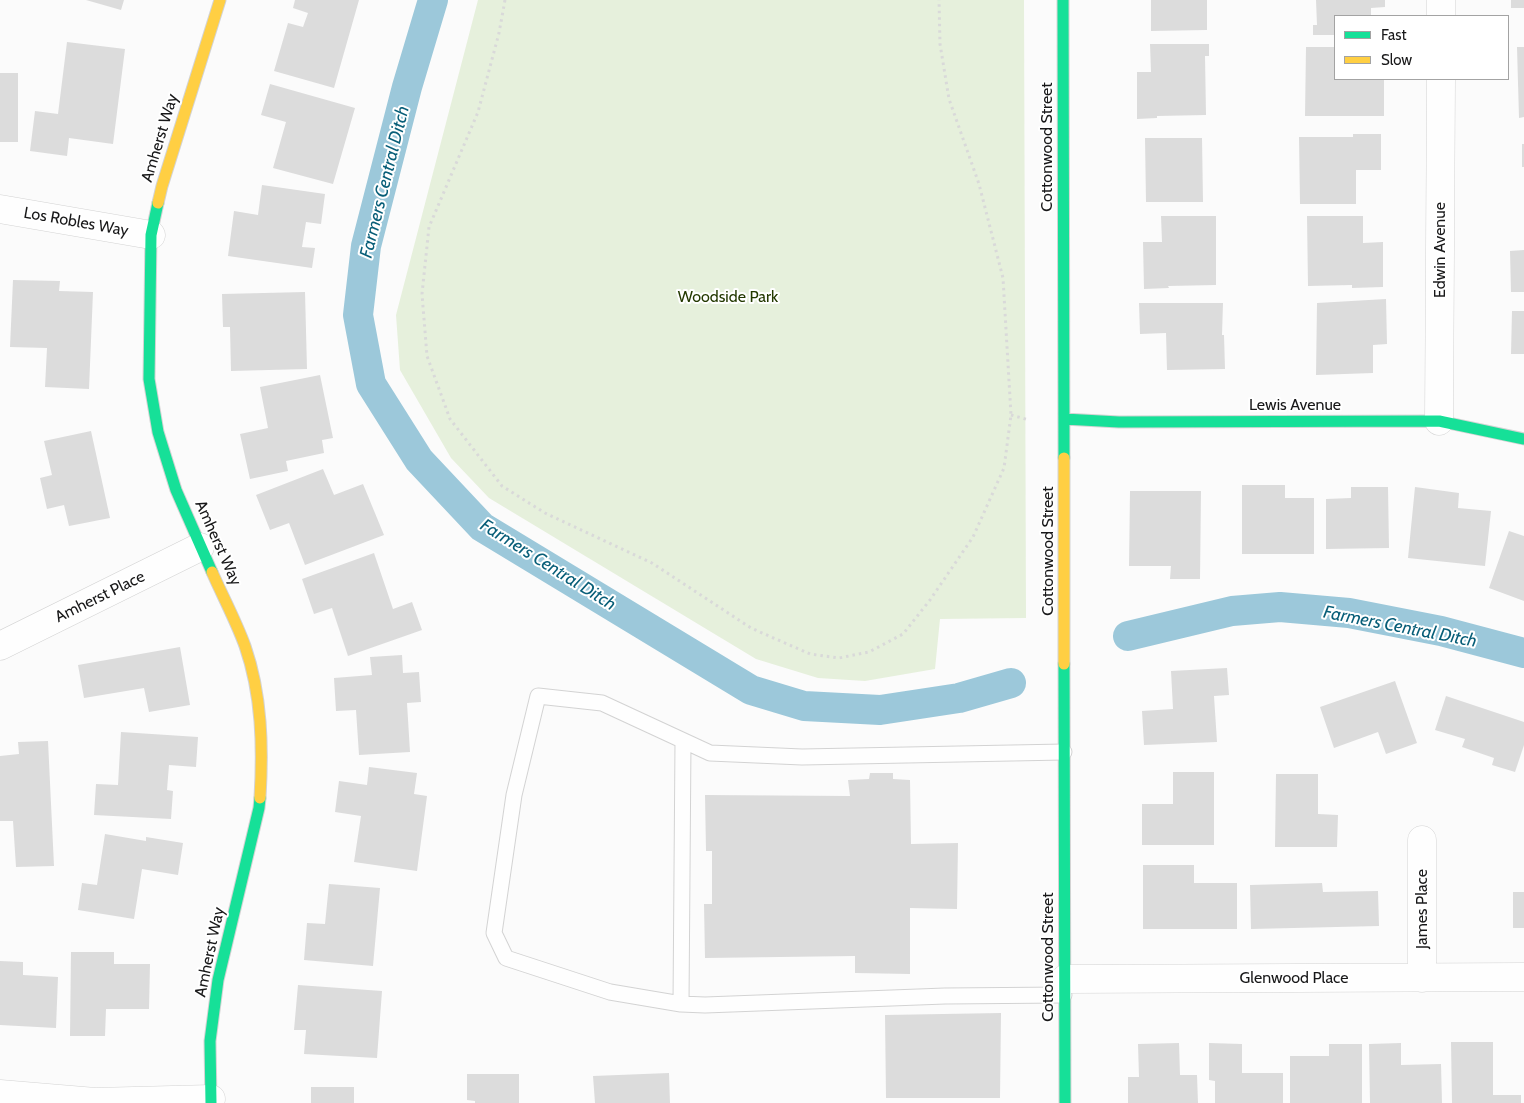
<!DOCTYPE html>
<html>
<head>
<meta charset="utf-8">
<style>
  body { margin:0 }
  #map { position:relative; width:1524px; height:1103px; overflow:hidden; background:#fbfbfb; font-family:Cabin,sans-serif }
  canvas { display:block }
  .legend { position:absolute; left:1334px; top:15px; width:175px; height:65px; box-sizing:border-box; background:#fff; border:1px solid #a3a3a3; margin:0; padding:6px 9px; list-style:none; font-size:15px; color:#181819 }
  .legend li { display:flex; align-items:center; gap:10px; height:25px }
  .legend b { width:25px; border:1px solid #a3a3a3 }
</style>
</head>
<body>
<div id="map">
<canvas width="1524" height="1103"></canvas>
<ul class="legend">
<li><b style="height:6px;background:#16e098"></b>Fast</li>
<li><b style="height:6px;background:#ffcf43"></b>Slow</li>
</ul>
</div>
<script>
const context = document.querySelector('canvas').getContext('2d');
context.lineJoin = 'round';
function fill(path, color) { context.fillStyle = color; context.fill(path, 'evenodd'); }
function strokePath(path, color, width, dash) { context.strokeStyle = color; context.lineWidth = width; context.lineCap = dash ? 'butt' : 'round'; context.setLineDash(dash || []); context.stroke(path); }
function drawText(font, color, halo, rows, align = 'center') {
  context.font = font + ' Cabin,sans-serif'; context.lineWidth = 4; context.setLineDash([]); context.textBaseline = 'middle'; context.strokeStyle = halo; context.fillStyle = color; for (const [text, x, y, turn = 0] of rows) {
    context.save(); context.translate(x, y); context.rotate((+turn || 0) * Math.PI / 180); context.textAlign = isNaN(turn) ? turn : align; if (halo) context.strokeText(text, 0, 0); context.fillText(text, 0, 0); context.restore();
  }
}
fill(new Path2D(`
  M478,0H1024L1026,618L940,619L935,669L865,681L818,678L756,659L489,498L451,458L400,370L396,315Z`), '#e6f0dc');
strokePath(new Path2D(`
  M433,0L407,87L366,246L358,315L371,384L419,460L482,527L751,690L804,706L880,710L959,698L1011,683
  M1128,636L1232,611L1280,607L1349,613L1441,631L1524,653`), '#9cc8da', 30);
fill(new Path2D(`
  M86,0H124L121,10Z
  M295,0H359L334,88L274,71L288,23L303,27L308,13L293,8Z
  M1151,0H1207V30L1151,31Z
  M1316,0H1385V7L1371,8V16H1335V35H1313V25H1317Z
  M1511,0H1524V8H1511Z
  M67,42L125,49L113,144L69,138L67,156L30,151L35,111L58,114Z
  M1150,44H1209V56H1205L1206,115L1157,116V118L1137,119V72H1151Z
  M1306,47H1335V79H1384V116H1305Z
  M1517,47H1524V117L1519,118Z
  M0,73H18V142H0Z
  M270,84L355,108L333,184L273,168L286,122L261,115Z
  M1353,134H1381V170H1356V204H1300L1299,137H1353Z
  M1145,138H1202L1203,202H1146Z
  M1522,144H1524V167H1522Z
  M262,185L325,194L321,224L306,222L302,247L315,248L312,268L228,256L234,211L258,215Z
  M1161,216H1216V285L1168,286L1169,288L1144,289L1143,242H1162Z
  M1307,216H1363V243L1383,242V287L1352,288V285L1308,286Z
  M1524,250V292H1511L1510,251Z
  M13,280L60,281L59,291L93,292L89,389L45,387L47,348L10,347Z
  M305,292L307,369L231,371L230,327H223L222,294Z
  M1386,299L1387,344L1373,345V373L1316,375L1317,303Z
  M1139,303H1223L1222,335H1224L1225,369L1167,370L1166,333L1140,334Z
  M1512,311H1524V354H1511Z
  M320,375L333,438L322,440L324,453L286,461L288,471L250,479L240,434L268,428L260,387Z
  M91,431L110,518L69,526L64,505L47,509L40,478L52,475L44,441Z
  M323,469L334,495L363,484L384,535L305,565L289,523L270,530L256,495Z
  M1242,485H1285V498H1314V554H1242Z
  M1351,487H1388L1389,548L1326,549V499L1351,498Z
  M1415,487L1459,493L1458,508L1491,511L1485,566L1408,558Z
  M1130,491H1201L1200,579H1170L1171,566H1129Z
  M1509,531L1524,536V601L1489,588Z
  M374,553L393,609L412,602L422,630L348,656L332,608L314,614L302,579Z
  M180,647L190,705L149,712L144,688L84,698L78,665Z
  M402,655L403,673L419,672L421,702L407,703L410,752L359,755L356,710L336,711L334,678L372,675L370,657Z
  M1227,668L1229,695L1214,696L1217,742L1144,745L1142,711L1173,709L1171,671Z
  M1395,681L1417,743L1386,754L1378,732L1334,748L1320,707Z
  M1446,696L1524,722V745L1515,772L1492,765L1494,758L1462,747L1465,739L1435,730Z
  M121,732L198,737L196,767L169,765L167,790L173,791L171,819L94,815L96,784L118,785Z
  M48,741L54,866L16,867L13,821H0V756L19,754L18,742Z
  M369,767L417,773L414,794L427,796L417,871L354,862L361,816L335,812L339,781L367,785Z
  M1173,772H1214V845H1142V804H1173Z
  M870,773H893V779L910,780L911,844L958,843L957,909L910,908V974L855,973V956L705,958L704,904H712V851H706L705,795L850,796L848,780L869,779Z
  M1276,774H1318V814L1338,815L1337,847H1275Z
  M105,834L146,841V837L183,843L178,875L142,869L134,919L78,910L82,883L97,885Z
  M1143,865H1194V883H1237V929H1143Z
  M1322,883L1323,892L1378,891L1379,926L1251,929L1250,885Z
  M329,884L380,888L373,966L304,960L307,923L325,924Z
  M1513,892H1524V928H1513Z
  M71,952H114V964H150L149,1009H106L105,1036H70Z
  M0,961L23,962V975L58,977L56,1028L0,1025Z
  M298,985L382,991L377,1058L304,1054L306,1030H294Z
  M1001,1013L1000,1098H886L885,1015Z
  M1451,1042H1493V1095H1521V1103H1452Z
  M1179,1043L1180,1075H1197L1198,1103H1128V1077H1139L1138,1044Z
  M1209,1043L1242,1044V1073H1283V1103H1215V1081L1209,1080Z
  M1401,1043V1065L1441,1064L1442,1103H1370L1369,1044Z
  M1329,1044H1362V1103H1290V1056H1329Z
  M669,1073L670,1103H595L593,1076Z
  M467,1074H519V1103H475V1101L467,1100Z
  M311,1087H354V1103H311Z`), '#dcdcdc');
const lane = new Path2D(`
  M1064,752L802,757L710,753L602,703L538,696L514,795L494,933L506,958L610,992L681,1004L705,1005L945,996L1064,995
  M681,1004L683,741`);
const street = new Path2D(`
  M1441,16V0
  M0,209L151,235
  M1439,421L1441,79
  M0,646L200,547
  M1422,840V978
  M1065,979L1524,977
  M0,1094L95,1102L211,1099`);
const fast = new Path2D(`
  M1063,0L1064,458
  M158,203L151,235L149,379L158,432L176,490L212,572
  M1064,419L1119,422L1439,421L1524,439
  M1064,664L1065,1103
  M211,1103L210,1041L218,980L259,808L260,798`);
const slow = new Path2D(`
  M158,203L162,186L220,0
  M1064,458V664
  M212,572C223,597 236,621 245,646C262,695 263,747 260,798`);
strokePath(lane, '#d3d3d3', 17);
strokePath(street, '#d3d3d3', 29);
strokePath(fast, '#d3d3d3', 13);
strokePath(slow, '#d3d3d3', 13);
strokePath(new Path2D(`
  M505,0L499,33L478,112L429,227L422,294L427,356L450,419L502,486L545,513L652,563L751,628L810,654L839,658L869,652L903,634L930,600L973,537L1004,468L1011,415L1003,278L979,184L949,99L940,44L939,0
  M1011,415L1029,420`), '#d9d9d9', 3, [2.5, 4]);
strokePath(lane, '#fefefe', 15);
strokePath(street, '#fefefe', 28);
strokePath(fast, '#16e098', 11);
strokePath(slow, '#ffcf43', 11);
drawText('16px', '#181819', '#fff', [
  ["Amherst Way",160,138,-73],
  ["Cottonwood Street",1047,147,-90],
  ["Los Robles Way",76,222,10],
  ["Edwin Avenue",1440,250,-90],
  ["Lewis Avenue",1295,405],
  ["Amherst Way",218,543,66],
  ["Cottonwood Street",1048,551,-90],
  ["Amherst Place",100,597,-26],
  ["James Place",1422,909,-90],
  ["Amherst Way",210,952,-78],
  ["Cottonwood Street",1048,957,-90],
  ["Glenwood Place",1294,978]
]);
drawText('16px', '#233900', '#fff', [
  ["Woodside Park",728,297]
]);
drawText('italic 18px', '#085e78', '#fff', [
  ["Farmers Central Ditch",385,182,-76],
  ["Farmers Central Ditch",548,565,32],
  ["Farmers Central Ditch",1400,627,11]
]);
</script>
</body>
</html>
